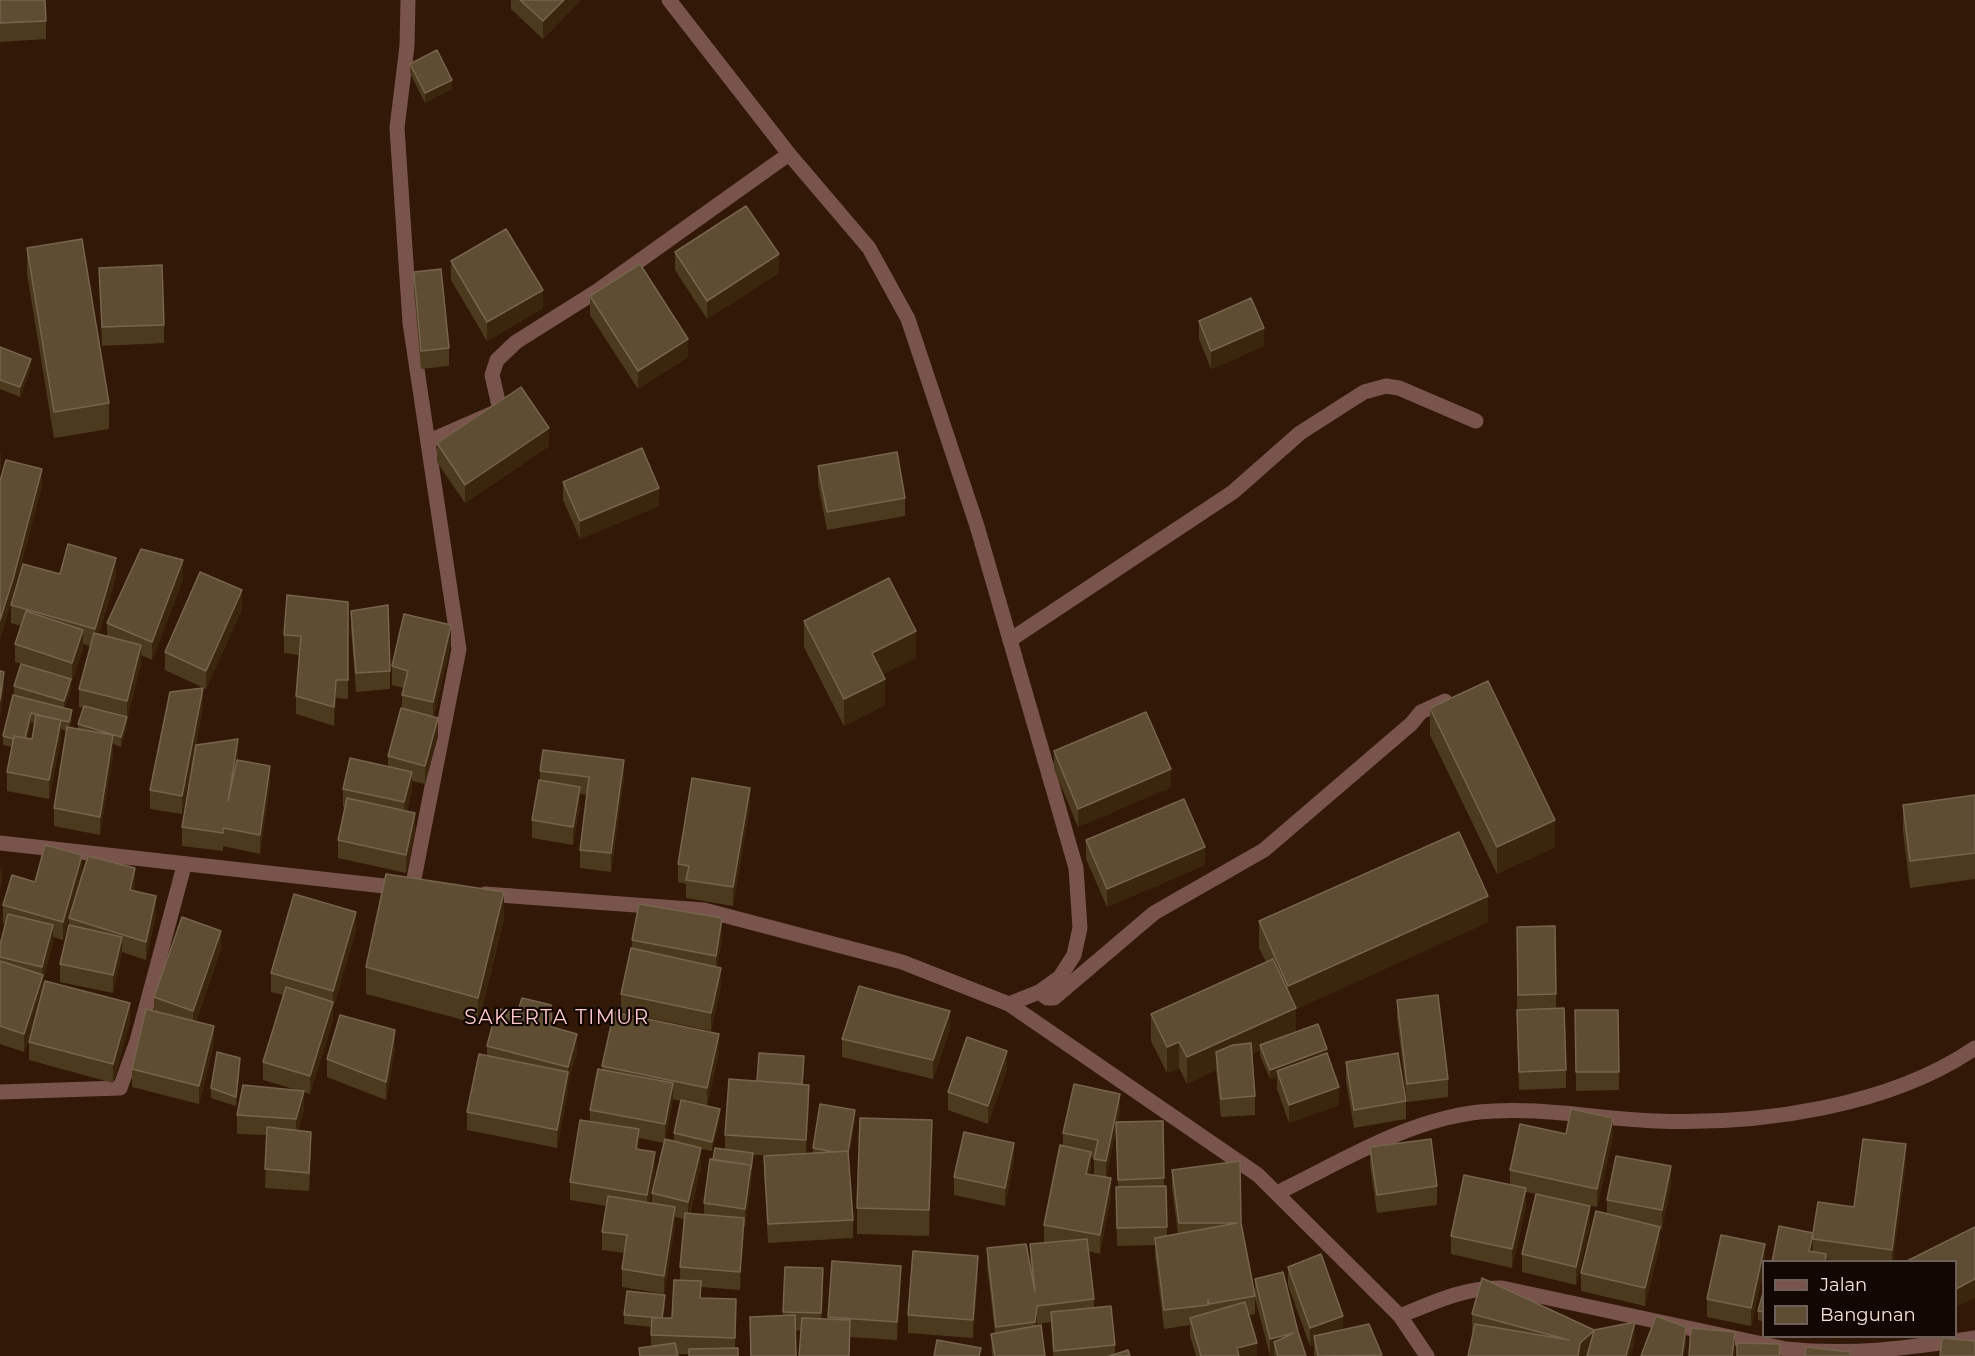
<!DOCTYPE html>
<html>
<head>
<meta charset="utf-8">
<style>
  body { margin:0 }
  #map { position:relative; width:1975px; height:1356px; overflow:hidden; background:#321807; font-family:Montserrat,sans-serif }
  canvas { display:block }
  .legend { position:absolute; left:1762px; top:1260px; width:195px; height:78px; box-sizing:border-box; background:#120702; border:2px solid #6e6058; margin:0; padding:8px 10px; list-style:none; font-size:18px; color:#f7e5da }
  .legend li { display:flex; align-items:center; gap:12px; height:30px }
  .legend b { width:30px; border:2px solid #6e6058 }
</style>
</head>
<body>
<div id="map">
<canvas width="1975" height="1356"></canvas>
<ul class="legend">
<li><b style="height:8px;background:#79544d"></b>Jalan</li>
<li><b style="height:16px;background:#5e4c33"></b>Bangunan</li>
</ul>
</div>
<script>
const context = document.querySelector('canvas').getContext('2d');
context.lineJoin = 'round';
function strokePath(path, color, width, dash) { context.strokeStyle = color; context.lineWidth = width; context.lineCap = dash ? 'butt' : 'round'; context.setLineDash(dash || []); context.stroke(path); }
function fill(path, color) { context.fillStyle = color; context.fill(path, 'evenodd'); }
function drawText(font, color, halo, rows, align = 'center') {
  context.font = font + ' Montserrat,sans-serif'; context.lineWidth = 4.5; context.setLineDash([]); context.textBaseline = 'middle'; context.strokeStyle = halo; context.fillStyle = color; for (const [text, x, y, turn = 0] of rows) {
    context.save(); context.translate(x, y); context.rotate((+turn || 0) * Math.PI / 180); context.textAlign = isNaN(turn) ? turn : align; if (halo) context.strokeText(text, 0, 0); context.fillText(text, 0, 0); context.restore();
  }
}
strokePath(new Path2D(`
  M1010,640L1233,492L1300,433L1364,392L1386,386L1399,388L1476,421
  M1039,992L1047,998H1054L1154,913L1264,850L1411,724L1421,712L1445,701`), '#79544d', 15);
strokePath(new Path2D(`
  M408,0L407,46L397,128L410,323L459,649L412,889
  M669,0L789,154L869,248L908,319L977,526L1076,868L1080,928L1074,955L1060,977L1039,992L1009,1004
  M429,441L500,410L492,375L497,360L516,342L597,291L789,154
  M0,843L402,888
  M485,894L704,910L902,962L1009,1004L1258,1175L1400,1316L1427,1356
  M0,1092L120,1088L137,1041L184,866
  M1277,1193C1341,1162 1407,1120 1479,1112C1537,1106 1598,1119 1656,1121C1759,1125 1889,1107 1975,1048
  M1400,1316C1434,1302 1465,1287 1502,1288L1786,1349C1853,1356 1909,1348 1975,1338`), '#79544d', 15);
fill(new Path2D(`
  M0,0L46,21V39L0,42Z
  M511,0H580V1L543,39L511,9Z
  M410,64L452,89L425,103L410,73Z
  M27,248L109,403V429L54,438L27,274Z
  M675,252L779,273L707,319L675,270Z
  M451,261L543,308L487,341L451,280Z
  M99,268L164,325V343L102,346Z
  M414,272L449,348V366L421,369L414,290Z
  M590,296L688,357L638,389L590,315Z
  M1199,321L1264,346L1211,369L1199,339Z
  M0,347L31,368L20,397L0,389Z
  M437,443L549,446L465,503L437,462Z
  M818,466L905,498V516L827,530L818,484Z
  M563,482L659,506L580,539L563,500Z
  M60,574L116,576L99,634L107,636V623L183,579L152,660L141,655V663L127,719V726L121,747L113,744V754L100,835L54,826V808L66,731L61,729V738L49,799L7,791V772L12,747L3,745V736L14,695V686L35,668L15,662V644L21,626L11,623V605ZM83,644L90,646L79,689V707L83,708L78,724V729L70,728L72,719L64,708L71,689V680L72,681L83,648ZM31,722L35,723L32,739H27Z
  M348,602V699L336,698L334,726L296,714V696L299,655L284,653V635Z
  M242,609L206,689L165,670V652Z
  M351,611L390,671V689L356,692L351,629Z
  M804,621L916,658L883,674L885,705L844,726L804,647Z
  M451,643L434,716L438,736L425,784L412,781V790L407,811L415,831L406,873L338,858V840L345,807H343V789L388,767V756L402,708V695L404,688L392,685V666Z
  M203,706L196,745L238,757L237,760L270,785L260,854L223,846V851L182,846V827L195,749L182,814L150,809V790Z
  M1430,708L1555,847L1497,874L1430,735Z
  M1054,751L1171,787L1078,827L1054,769Z
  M540,771L624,778L611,872L580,868V850L587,795L580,794V805L573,845L532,838V820L540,780Z
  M1975,795V879L1910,888L1903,831V805Z
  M750,806L733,906L686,898V884L678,882V864Z
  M1086,840L1205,865L1107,907L1086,859Z
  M82,873L72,909L135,886L134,891L156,914L146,960L122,952L113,993L60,982V964L69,925V919L63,940L53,937V943L43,981V989L130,1022L113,1083L29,1060V1042L36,1015L24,1052L0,1044V945L5,924L3,923V905L35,882Z
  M504,919L478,1024L366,994V967Z
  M1259,921L1488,922L1296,1009V1032L1327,1053L1339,1105L1289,1123L1277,1089V1077L1270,1079L1260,1055V1050L1252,1054L1255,1096V1115L1221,1117L1216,1070L1187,1084L1179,1068L1167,1073L1151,1041V1014L1266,962L1259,948Z
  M1517,927L1556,994V1008L1566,1070V1088L1519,1090L1517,1028Z
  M356,930L333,1009V1020L310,1094L304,1092V1109L298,1131L311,1150L309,1191L265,1188L267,1135L237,1134V1115L297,1090L263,1080V1062L283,995L271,992V973Z
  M722,937L717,967L721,986L711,1031L621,1012V994L632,949V940Z
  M221,949L196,1021L214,1044L199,1104L132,1087V1069L154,1011V997Z
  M1397,1000L1448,1079V1097L1407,1102L1397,1018Z
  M1575,1010H1618L1619,1090L1576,1091Z
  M552,1027L577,1052L568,1083V1091L557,1148L467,1130V1112L487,1055V1046Z
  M950,1029L933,1079L842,1057V1039Z
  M395,1048L386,1100L327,1077V1059Z
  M719,1052L707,1106L720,1118L712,1151L701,1149V1166L690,1214L704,1215V1203L713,1160L725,1150V1135L757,1081L804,1065L803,1084L809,1103L806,1153H813V1148L855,1119L848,1159L853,1220V1238L768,1243L764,1174V1156L769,1155H753L751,1183L745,1227H744L740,1290L701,1287V1298L736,1317L735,1348L689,1354H677L678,1356H639V1348L651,1346V1327L624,1324V1315L665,1304L663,1318H672L680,1280V1267L684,1219L675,1217V1225L664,1294L622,1287V1269L624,1253L602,1250V1232L606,1206L570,1200V1182L590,1122V1110L602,1070V1066ZM673,1099L681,1101L674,1133V1141L665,1139ZM639,1138L664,1143L652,1193V1203H649L655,1170L639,1149Z
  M1346,1062L1406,1101V1119L1354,1128L1346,1081Z
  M240,1067L236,1106L211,1098V1088Z
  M1007,1069L988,1124L948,1110V1092Z
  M1120,1112L1118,1122L1163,1121L1164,1186H1166L1167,1236L1178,1234L1172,1188V1170L1241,1223L1255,1296V1279L1298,1332L1306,1356H1270L1255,1298V1314L1249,1315L1257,1356H1196L1190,1336V1325L1164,1329L1155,1256V1245L1117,1246L1116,1187H1118L1116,1130L1106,1177L1111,1196L1100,1254L1088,1251L1094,1299V1308L1115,1345V1354L1130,1356H1053L1051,1322L1037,1324V1326L1045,1356H992L991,1334L995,1333L987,1266V1248L1031,1273L1030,1244L1044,1243V1225L1063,1146V1133ZM1091,1157L1094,1158V1175H1090Z
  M1566,1134L1613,1136L1597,1207L1564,1200L1590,1224L1576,1285L1522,1272V1254L1536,1194L1526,1192V1206L1512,1268L1451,1254V1236L1510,1185V1170Z
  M932,1147L929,1236L857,1234V1208Z
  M1370,1147L1437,1186V1205L1377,1213L1370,1165Z
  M1014,1161L1005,1206L954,1195V1177Z
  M1906,1163L1893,1262H1844L1826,1259V1262L1779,1226L1813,1233L1854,1207Z
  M1671,1185L1662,1229L1660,1228V1245L1645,1306L1581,1291V1273L1607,1214V1200Z
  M1721,1235L1765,1244V1262H1764V1268L1751,1326L1707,1317V1299Z
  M832,1261L901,1284L897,1340L850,1337L795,1330L796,1356H750V1317L783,1316L785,1267L823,1287L822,1319H828Z
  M1288,1267L1343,1330L1382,1356H1314V1345L1310,1346L1288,1285Z
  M978,1274L973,1338L908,1333V1315Z
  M1764,1289V1322L1758,1320V1311Z
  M1472,1314L1594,1330L1635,1340L1587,1355L1472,1332Z`), '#4c3a1f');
fill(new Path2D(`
  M564,0H580V1L543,39V21Z
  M452,80V89L425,103V93Z
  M779,254V273L707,319V301Z
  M543,290V308L487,341V322Z
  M1264,328V346L1211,369V351Z
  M688,339V357L638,389V371Z
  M31,359V368L20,397V387Z
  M549,428V446L465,503V485Z
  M1,450V468L0,472V454Z
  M42,469V487L13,598L0,639V620Z
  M659,488V506L580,539V521Z
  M116,558V576L95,647V629Z
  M183,560V579L152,660V642Z
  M242,590V609L206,689V671Z
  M451,625V643L433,720V702Z
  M83,630V648L72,681V663Z
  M916,631V658L872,680V653Z
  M141,645V663L127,719V701Z
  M4,672V690L0,719V700Z
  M71,679V689L64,710V701Z
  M885,679V705L844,726V699Z
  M336,680V698L334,726V707Z
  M203,688V706L182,814V796Z
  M72,710V719L69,731V722Z
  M31,713V722L24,751V741Z
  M127,717V726L121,747V737Z
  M438,718V736L425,784V766Z
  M61,720V738L49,799V780Z
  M113,735V754L100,835V817Z
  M238,739V757L228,819V801Z
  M624,760V778L611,872V853Z
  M270,766V785L260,854V835Z
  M1171,769V787L1078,827V809Z
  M412,772V790L404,821V802Z
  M580,787V805L573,845V827Z
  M750,788V806L733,906V887Z
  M415,813V831L406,873V855Z
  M1555,820V847L1497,874V847Z
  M1205,847V865L1107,907V889Z
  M82,855V873L63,940V922Z
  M2,864V882L0,890V872Z
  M135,868V886L130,908V890Z
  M504,892V919L478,1024V998Z
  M156,896V914L146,960V942Z
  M1488,896V922L1296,1009V1034L1260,1045V1050L1218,1069L1216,1052V1070L1187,1084V1057L1288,1011V986Z
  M356,912V930L333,1009V991Z
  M722,918V937L716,974V956Z
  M53,925V943L43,981V993L24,1052V1034L42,979V967Z
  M221,931V949L193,1029V1011Z
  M122,937V955L113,993V975Z
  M721,968V986L711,1031V1013Z
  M333,1002V1020L310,1094V1076Z
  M130,1003V1022L113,1083V1064Z
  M950,1011V1029L933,1079V1060Z
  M214,1026V1044L199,1104V1086Z
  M395,1030V1048L386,1100V1082Z
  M577,1034V1052L568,1083V1091L557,1148V1130L568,1076V1067Z
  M719,1034V1052L707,1106V1088Z
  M1179,1042V1068L1167,1073V1047Z
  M1327,1049V1058L1277,1071V1077L1270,1079V1070Z
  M1007,1051V1069L988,1124V1106Z
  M240,1058V1067L236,1106V1097Z
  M673,1083V1101L665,1143V1124Z
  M809,1085V1103L806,1158V1140Z
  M1339,1087V1105L1289,1123V1105Z
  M304,1091V1109L296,1137V1119Z
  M1120,1094V1112L1106,1179V1161Z
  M720,1109V1118L712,1151V1142Z
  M855,1110V1119L848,1163V1154Z
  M1613,1118V1136L1597,1207V1189Z
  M932,1120V1147L929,1236V1210Z
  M639,1129V1147L636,1167V1149Z
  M1014,1143V1161L1005,1206V1188Z
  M1906,1144V1163L1893,1262H1892V1250Z
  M701,1148V1166L688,1220V1202Z
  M655,1152V1170L647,1213V1195Z
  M1091,1152V1170L1086,1192V1174Z
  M753,1153L751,1183L745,1227V1209Z
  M1671,1166V1185L1662,1229V1210Z
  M1111,1178V1196L1100,1254V1235Z
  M1526,1188V1206L1512,1268V1249Z
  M1590,1206V1224L1576,1285V1267Z
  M675,1207V1225L664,1294V1276Z
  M744,1218V1236L740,1290V1272Z
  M1660,1227V1245L1645,1306V1288Z
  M1813,1233V1252L1809,1251Z
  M1765,1244V1262H1764V1268L1751,1326V1308Z
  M978,1256V1274L973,1338V1320Z
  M901,1266V1284L897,1340V1322Z
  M823,1268V1287L821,1331V1313Z
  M1975,1279V1298L1956,1307V1289Z
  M736,1299V1317L735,1356V1338Z
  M1037,1306V1324L1035,1340V1322Z
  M1343,1316V1334L1314,1336V1345L1310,1346V1328Z
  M1635,1322V1340L1631,1356H1626Z
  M1686,1327V1345L1684,1356H1682Z
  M1594,1331V1349L1586,1356H1578L1580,1343Z
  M1735,1332V1356H1732Z
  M1294,1333L1274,1342V1356H1270V1339Z
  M1257,1343V1356H1237V1348Z`), '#3a250d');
const building = new Path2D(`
  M0,0H45L46,21L0,23Z
  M520,0H564L543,21Z
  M437,50L452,80L425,93L410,64Z
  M746,206L779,254L707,301L675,252Z
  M506,229L543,290L487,322L451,261Z
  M82,239L109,403L54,412L27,248Z
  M640,264L688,339L638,371L590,296Z
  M162,265L164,325L102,327L99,268Z
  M441,269L449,348L421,351L414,272Z
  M1251,298L1264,328L1211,351L1199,321Z
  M0,347L31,359L20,387L0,380Z
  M521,387L549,428L465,485L437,443Z
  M642,448L659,488L580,521L563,482Z
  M897,452L905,498L827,512L818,466Z
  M6,460L42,469L13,579L0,620V481Z
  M68,544L116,558L95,629L11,605L23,564L60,574Z
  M141,549L183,560L152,642L107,623Z
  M200,572L242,590L206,671L165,652Z
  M889,578L916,631L872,653L885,679L844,699L804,621Z
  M287,595L348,602V680H336L334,707L296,696L301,636L284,635Z
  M388,605L390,671L356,673L351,611Z
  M26,611L83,630L72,663L15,644Z
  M404,614L451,625L433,702L402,695L408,671L392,666Z
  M94,633L141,645L127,701L79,689Z
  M21,664L71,679L64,701L14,686Z
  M0,671L4,672L0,700Z
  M1488,681L1555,820L1497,847L1430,708Z
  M203,688L182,796L150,790L170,692Z
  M13,695L72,710L69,722L31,713L25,738L14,736V739L3,736Z
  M84,706L127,717L121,737L78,724Z
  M401,708L438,718L425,766L388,756Z
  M1146,712L1171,769L1078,809L1054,751Z
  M36,715L61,720L49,780L7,772L14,736L32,739Z
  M67,727L113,735L100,817L54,808Z
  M238,739L228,801L237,760L270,766L260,835L223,828V833L182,827L196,745Z
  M543,750L624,760L611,853L580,850L589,777L540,771Z
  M350,758L412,772L404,802L343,789Z
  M692,778L750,788L733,887L686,880L689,866L678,864Z
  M539,780L580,787L573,827L532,820Z
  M1975,795V853L1910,861L1903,805Z
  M347,798L415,813L406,855L338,840Z
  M1184,799L1205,847L1107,889L1086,840Z
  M1459,832L1488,896L1288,986L1259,921Z
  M45,845L82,855L63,922L3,905L12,875L35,882Z
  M88,856L135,868L130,890L156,896L146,942L69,918Z
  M386,874L504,892L478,998L366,967Z
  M294,894L356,912L333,991L271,973Z
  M639,904L722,918L716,956L632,940Z
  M8,914L53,925L42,967L0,957V945Z
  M182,917L221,931L193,1011L154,997Z
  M69,925L122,937L113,975L60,964Z
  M1555,926L1556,994L1518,995L1517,927Z
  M631,948L721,968L711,1013L621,994Z
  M1273,959L1296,1008L1187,1057L1179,1042L1167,1047L1151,1014Z
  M0,961L43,975L24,1034L0,1026Z
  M45,981L130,1003L113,1064L29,1042Z
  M859,986L950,1011L933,1060L842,1039Z
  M286,987L333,1002L310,1076L263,1062Z
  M1438,995L1448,1079L1407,1084L1397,1000Z
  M522,998L551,1005L552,1027L577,1034L568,1067L487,1046L497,1008L517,1014Z
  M1564,1008L1566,1070L1519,1072L1517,1010Z
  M146,1009L214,1026L199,1086L132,1069Z
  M1575,1010H1618L1619,1072H1576Z
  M614,1012L719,1034L707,1088L602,1066Z
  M340,1015L395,1030L386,1082L327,1059Z
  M1318,1024L1327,1049L1270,1070L1260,1045Z
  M967,1037L1007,1051L988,1106L948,1092Z
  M1251,1043L1255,1096L1221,1099L1216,1052L1233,1045Z
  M217,1052L240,1058L236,1097L211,1088Z
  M759,1053L804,1056L802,1084L757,1081Z
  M1327,1053L1339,1087L1289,1105L1277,1071Z
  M1398,1053L1406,1101L1354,1110L1346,1062Z
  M479,1054L568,1072L557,1130L467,1112Z
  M598,1069L673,1083L665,1124L590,1110Z
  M729,1079L809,1085L806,1140L725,1135Z
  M1074,1084L1120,1094L1106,1161L1094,1159L1098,1140L1063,1133Z
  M243,1085L304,1091L296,1119L237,1115Z
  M681,1100L720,1109L712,1142L674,1133Z
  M820,1104L855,1110L848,1152V1151L834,1152L813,1148Z
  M1571,1109L1613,1118L1597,1189L1510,1170L1520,1124L1566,1134Z
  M860,1118L932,1120L929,1210L857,1208Z
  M580,1120L639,1129L636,1149L655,1152L647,1195L570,1182Z
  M1163,1121L1164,1178L1118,1180L1116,1122Z
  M267,1127L311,1132L309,1173L265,1169Z
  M964,1132L1014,1143L1005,1188L954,1177Z
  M665,1139L701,1148L688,1202L652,1193Z
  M1431,1139L1437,1186L1377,1195L1370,1147Z
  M1863,1139L1906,1144L1892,1250L1813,1239V1233L1809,1251L1826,1254L1825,1262H1772L1779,1226L1813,1233L1818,1202L1854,1207Z
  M1060,1145L1091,1152L1086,1174L1111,1178L1100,1235L1044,1225Z
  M715,1148L753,1153L751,1169V1165L713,1160Z
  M848,1151L853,1220L768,1224L764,1156Z
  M1616,1156L1671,1166L1662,1210L1607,1200Z
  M710,1159L751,1165L745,1209L704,1203Z
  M1240,1161L1241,1223L1255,1296L1209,1304L1208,1299V1305L1164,1310L1155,1238L1237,1223H1179L1172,1170Z
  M1464,1175L1526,1188L1512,1249L1451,1236Z
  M1166,1186L1167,1227L1117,1228L1116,1187Z
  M1536,1194L1590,1206L1576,1267L1522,1254Z
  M608,1196L675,1207L664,1276L622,1269L627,1235L602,1232Z
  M1596,1211L1660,1227L1645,1288L1581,1273Z
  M685,1213L744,1218L740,1272L680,1267Z
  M1975,1227V1279L1956,1289V1262H1905Z
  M1721,1235L1765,1244L1751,1308L1707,1299Z
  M1087,1239L1094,1299L1037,1306L1035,1322L996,1327L987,1248L1026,1244L1035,1292L1030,1244Z
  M913,1251L978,1256L973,1320L908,1315Z
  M1321,1254L1343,1316L1310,1328L1288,1267Z
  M832,1261L901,1266L897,1322L828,1317Z
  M785,1267L823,1268L821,1313L783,1312Z
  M1283,1272L1298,1332L1306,1356H1278L1274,1342L1294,1333L1270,1339L1255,1279Z
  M1482,1278L1594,1330L1635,1322L1626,1356H1587L1594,1331L1580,1343L1578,1356H1468L1475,1324L1569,1340L1472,1314Z
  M674,1280L701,1281L700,1298L736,1299L735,1338L651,1335L652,1318H672Z
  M1764,1289V1312L1758,1311Z
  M627,1291L665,1295L662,1318L624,1315Z
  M1245,1302L1257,1343L1237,1348L1239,1356H1201L1190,1318Z
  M1111,1306L1115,1345L1054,1351L1051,1312Z
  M795,1315L796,1356H751L750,1317Z
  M1656,1316L1686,1327L1682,1356H1641Z
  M802,1318L850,1320L849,1356H799Z
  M1369,1324L1382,1355L1318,1356L1314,1336Z
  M1041,1325L1045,1356H995L991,1334Z
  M1691,1328L1735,1332L1732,1356H1689Z
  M1942,1338L1975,1341V1356H1940Z
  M937,1340L981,1348L979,1356H934Z
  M675,1343L678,1356H640L639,1348Z
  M1737,1343L1780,1344L1779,1356H1737Z
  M1806,1347L1851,1352L1850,1356H1805Z
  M738,1348V1356H689V1349Z
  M1128,1350L1130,1356H1109Z`);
fill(building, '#5e4c33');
strokePath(building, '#76644d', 1.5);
context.letterSpacing = '1.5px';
drawText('20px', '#fec9cd', '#120702', [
  ["SAKERTA TIMUR",557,1018]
]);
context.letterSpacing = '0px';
</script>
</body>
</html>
